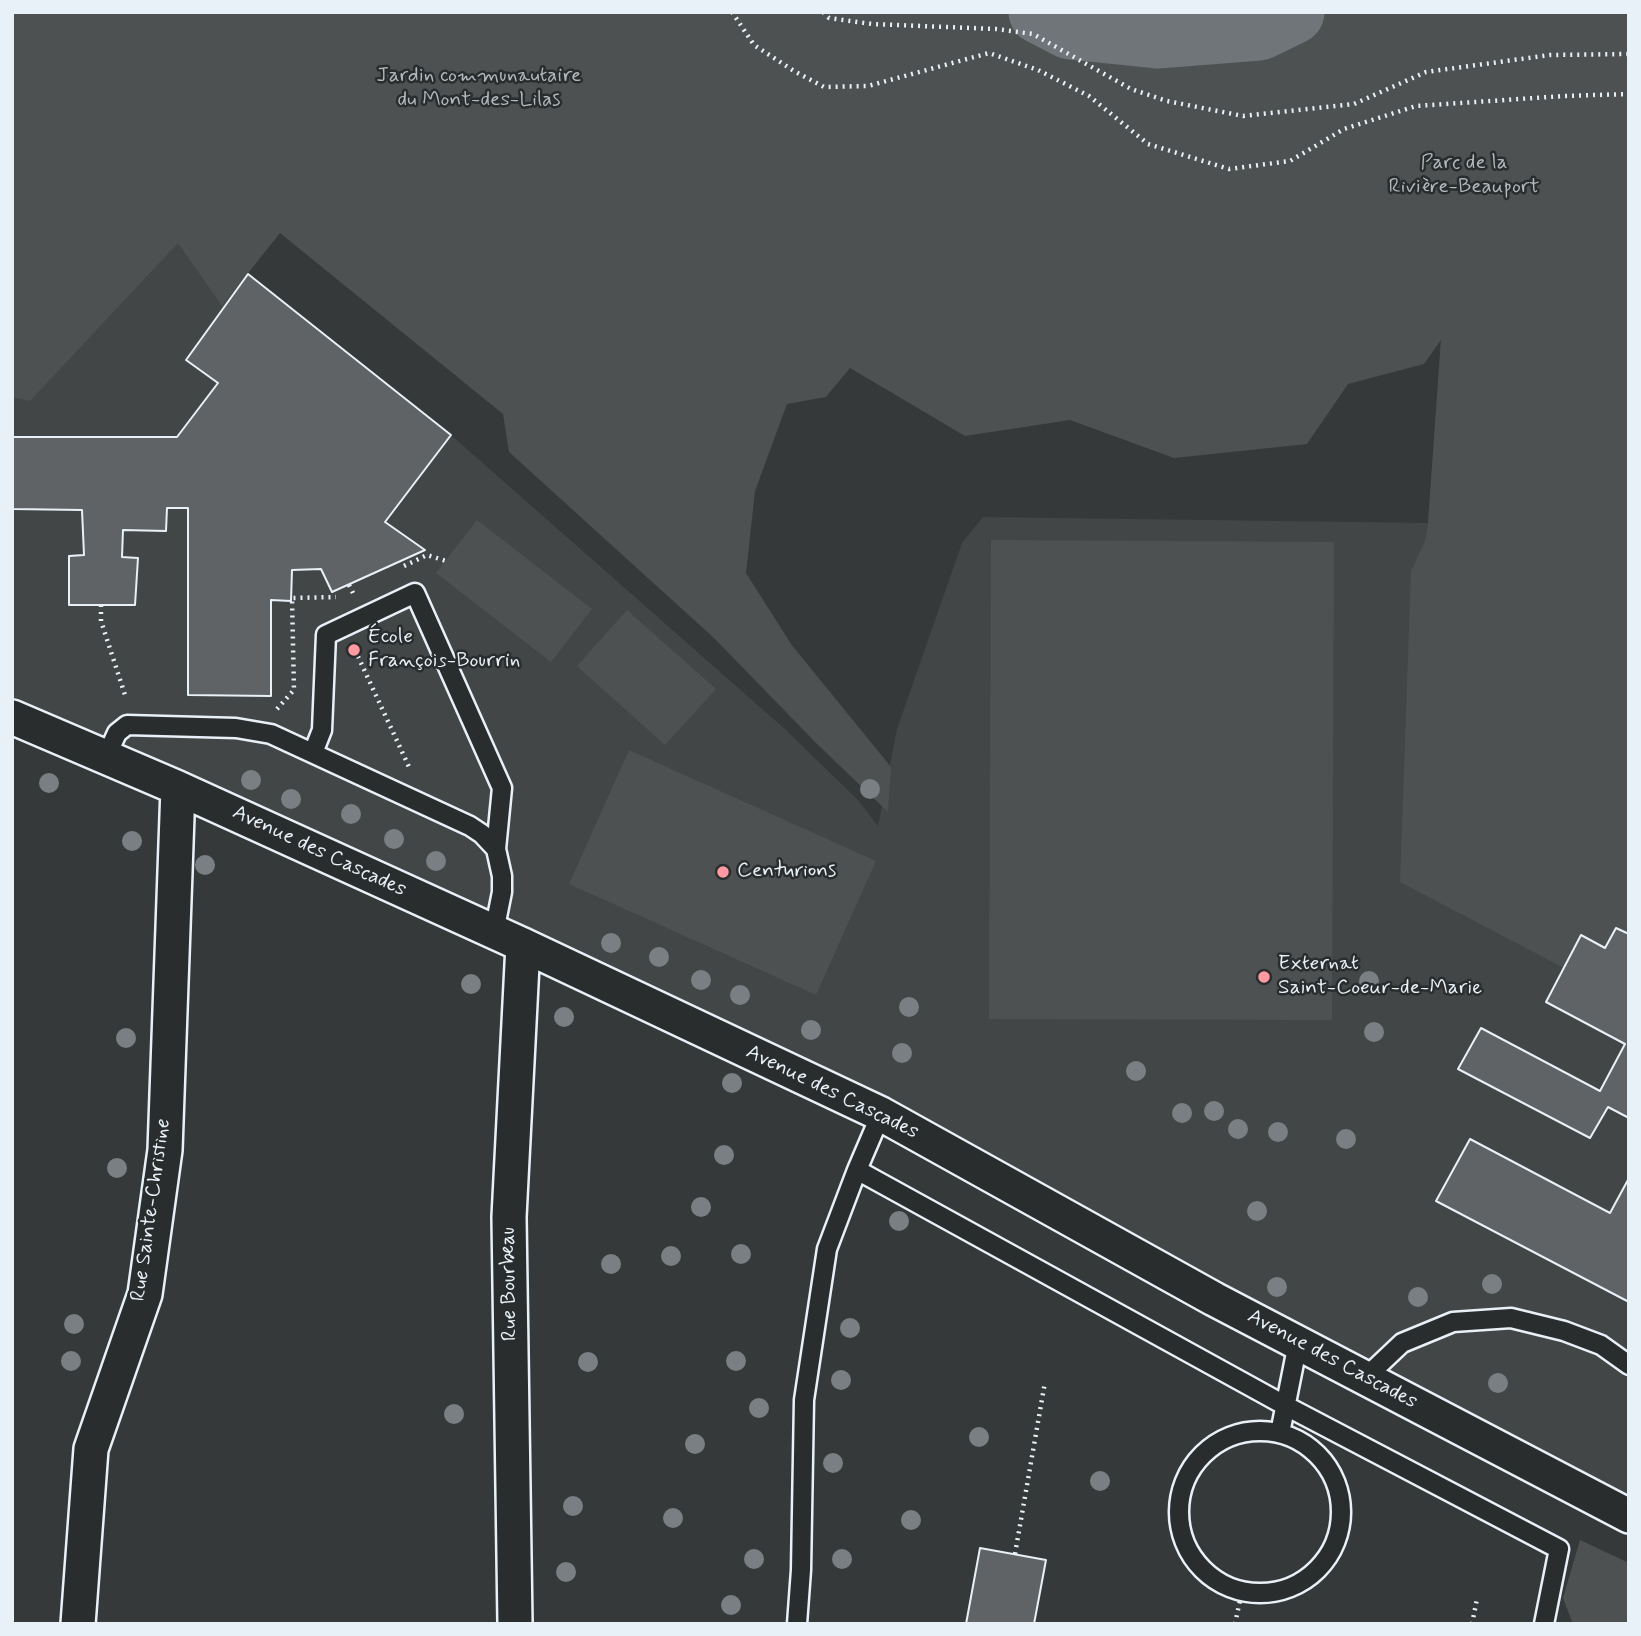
<!DOCTYPE html>
<html>
<head>
<meta charset="utf-8">
<style>
  body { margin:0 }
  #map { position:relative; width:1641px; height:1636px; overflow:hidden; background:#35393a; font-family:Mynerve,sans-serif }
  canvas { display:block }
  .frame { position:absolute; inset:0; border:14px solid #e8f1f8; pointer-events:none }
</style>
</head>
<body>
<div id="map">
<canvas width="1641" height="1636"></canvas>
<div class="frame"></div>
</div>
<script>
const context = document.querySelector('canvas').getContext('2d');
context.lineJoin = 'round';
function fill(path, color) { context.fillStyle = color; context.fill(path, 'evenodd'); }
function strokePath(path, color, width, dash) { context.strokeStyle = color; context.lineWidth = width; context.lineCap = dash ? 'butt' : 'round'; context.setLineDash(dash || []); context.stroke(path); }
function drawText(font, color, halo, rows, align = 'center') {
  context.font = font + ' Mynerve,sans-serif'; context.lineWidth = 5; context.setLineDash([]); context.textBaseline = 'middle'; context.strokeStyle = halo; context.fillStyle = color; for (const [text, x, y, turn = 0] of rows) {
    context.save(); context.translate(x, y); context.rotate((+turn || 0) * Math.PI / 180); context.textAlign = isNaN(turn) ? turn : align; if (halo) context.strokeText(text, 0, 0); context.fillText(text, 0, 0); context.restore();
  }
}
fill(new Path2D(`
  M178,242L222,305L248,274L451,435L786,730L858,800L878,826L897,729L962,543L983,517L1428,523L1441,339L1629,361V1516L881,1114L12,717V397L30,400Z`), '#424647');
fill(new Path2D(`
  M12,12H1629V934L1616,928L1605,948L1581,935L1564,968L1400,882L1411,571L1425,541L1428,523L1441,340L1424,364L1348,384L1307,444L1174,458L1070,420L965,436L850,368L826,397L787,404L755,491L746,573L791,644L891,767L888,812L816,743L714,638L509,452L503,414L280,233L222,306L178,243L30,401L12,397Z
  M477,520L592,609L551,662L436,573Z
  M991,540L1334,542L1332,1020L989,1019Z
  M627,610L716,689L665,745L577,666Z
  M629,750L876,861L816,995L569,884Z
  M1580,1540L1629,1563V1624H1573L1563,1598Z`), '#4d5152');
strokePath(new Path2D(`
  M1041,12L1070,27L1157,36L1259,28L1292,12`), '#707579', 65);
const building = new Path2D(`
  M248,274L451,435L385,522L425,550L332,592L321,569L292,570L291,601L271,600V696L188,695V508H167L166,531L123,530L122,557L138,558L135,605H69V556L84,555L82,510L12,509L13,437H177L218,383L186,360Z
  M1616,928L1629,934V1118L1608,1107L1590,1138L1458,1069L1481,1028L1600,1091L1625,1044L1546,1002L1581,935L1605,948Z
  M1470,1139L1610,1213L1629,1178V1302L1436,1201Z
  M980,1548L1046,1560L1034,1624H966Z`);
fill(building, '#5f6365');
strokePath(building, '#e8f1f8', 2);
const service = new Path2D(`
  M313,753L322,730L326,635L415,593L502,788L496,849L502,876V892L494,932
  M106,757L117,733L127,725L236,728L271,734L470,826L482,834L496,849
  M881,1114L857,1170L1286,1406L1559,1549L1544,1624
  M1365,1378L1402,1343L1453,1322L1511,1318L1564,1331L1601,1345L1629,1365
  M1179 1512a81 81 0 1 1 162 0a81 81 0 1 1-162 0Z
  M1280,1433L1298,1343
  M797,1624L801,1570L804,1400L827,1249L857,1170`);
const minor = new Path2D(`
  M12,717L178,788L523,945L881,1114L1214,1299L1629,1516
  M78,1624L91,1449L145,1294L165,1150L178,788
  M515,1624L509,1217L523,945`);
strokePath(service, '#e8f1f8', 23);
strokePath(minor, '#e8f1f8', 38);
strokePath(new Path2D(`
  M732,12L754,45L794,71L824,87L868,86L989,53L1038,70L1089,96L1148,144L1229,169L1290,161L1344,129L1416,106L1564,96L1629,94
  M823,12L829,18L872,24L996,29L1033,34L1131,89L1167,101L1243,116L1354,104L1426,72L1550,55L1629,54
  M404,566L427,555L446,561
  M349,585L353,593
  M101,605V621L126,698
  M355,650L410,769
  M277,709L294,690L292,598L336,597
  M1015,1554L1045,1382
  M1235,1624L1242,1591
  M1472,1624L1477,1599`), '#e8f1f8', 4.5, [2, 5]);
strokePath(service, '#2a2d2e', 18);
strokePath(minor, '#2a2d2e', 33);
context.fillStyle = '#7a7f83';
for (const [x, y] of [
  [251,780],
  [49,783],
  [870,789],
  [291,799],
  [351,814],
  [394,839],
  [132,841],
  [436,861],
  [205,865],
  [611,943],
  [659,957],
  [701,980],
  [1369,981],
  [471,984],
  [740,995],
  [909,1007],
  [564,1017],
  [811,1030],
  [1374,1032],
  [126,1038],
  [902,1053],
  [1136,1071],
  [732,1083],
  [1214,1111],
  [1182,1113],
  [1238,1129],
  [1278,1132],
  [1346,1139],
  [724,1155],
  [117,1168],
  [701,1207],
  [1257,1211],
  [899,1221],
  [741,1254],
  [671,1256],
  [611,1264],
  [1492,1284],
  [1277,1287],
  [1418,1297],
  [74,1324],
  [850,1328],
  [71,1361],
  [736,1361],
  [588,1362],
  [841,1380],
  [1498,1383],
  [759,1408],
  [454,1414],
  [979,1437],
  [695,1444],
  [833,1463],
  [1100,1481],
  [573,1506],
  [673,1518],
  [911,1520],
  [754,1559],
  [842,1559],
  [566,1572],
  [731,1605]
]) { context.beginPath(); context.arc(x, y, 10, 0, 2 * Math.PI); context.fill(); }
for (const [x, y, r, color] of [
  [354,650,7,"#ff9aa2"],
  [723,872,7,"#ff9aa2"],
  [1264,977,7,"#ff9aa2"]
]) { const dot = new Path2D(); dot.arc(x, y, r, 0, 2 * Math.PI); context.fillStyle = color; context.fill(dot); strokePath(dot, '#2a2d2e', 2.5); }
drawText('21px', '#b2b9be', '#2a2d2e', [
  ["Jardin communautaire",479,77],
  ["du Mont-des-Lilas",479,101],
  ["Parc de la",1464,164],
  ["Rivière-Beauport",1464,188]
]);
drawText('21px', '#e8f1f8', '#2a2d2e', [
  ["École",368,638],
  ["François-Bourrin",368,662],
  ["Centurions",737,872],
  ["Externat",1278,965],
  ["Saint-Coeur-de-Marie",1278,989]
], 'left');
drawText('21px', '#e8f1f8', '#2a2d2e', [
  ["Avenue des Cascades",319,852,25],
  ["Avenue des Cascades",832,1093,26],
  ["Rue Sainte-Christine",152,1210,-82],
  ["Rue Bourbeau",510,1284,-91],
  ["Avenue des Cascades",1332,1360,28]
]);
</script>
</body>
</html>
